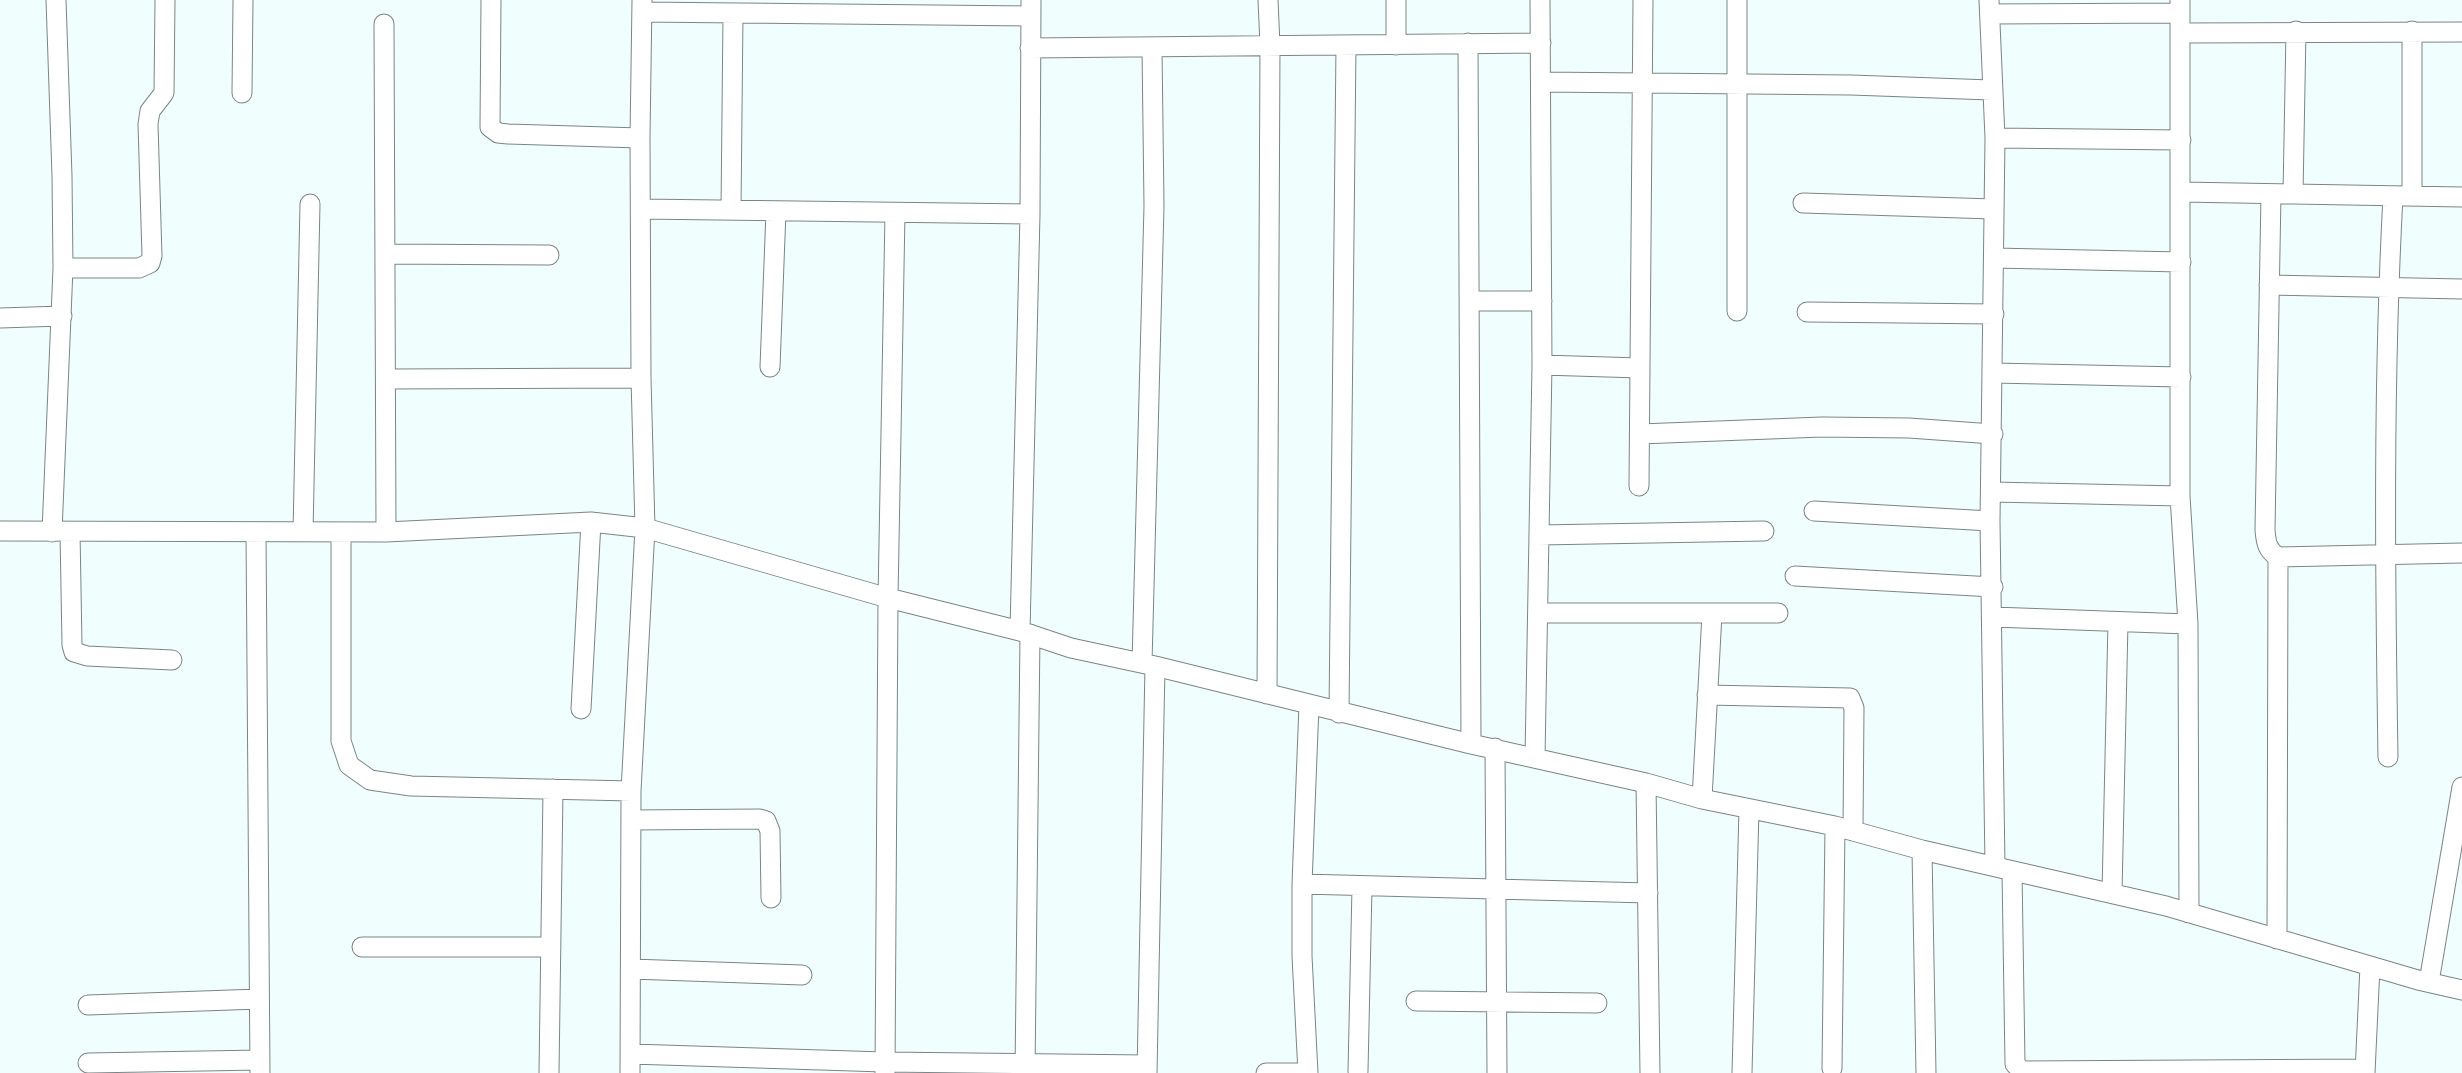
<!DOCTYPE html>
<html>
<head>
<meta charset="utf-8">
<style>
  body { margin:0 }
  canvas { display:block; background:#f1fefe }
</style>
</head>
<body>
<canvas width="2462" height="1073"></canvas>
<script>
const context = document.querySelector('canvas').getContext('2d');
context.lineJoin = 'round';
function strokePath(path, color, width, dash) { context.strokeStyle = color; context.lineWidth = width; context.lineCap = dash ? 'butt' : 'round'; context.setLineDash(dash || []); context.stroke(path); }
const minor = new Path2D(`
  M491,0L490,127L498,133L508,134L640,138
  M1396,0V45
  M1989,0L1995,138L1990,521L1995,866
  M2180,0V496L2188,624L2189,913
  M643,12L1030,16
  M1990,14L2180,13
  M384,24L386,532
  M2412,31V196
  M2181,33L2462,32
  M1468,43L1471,744
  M1030,48L1541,43
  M1541,82L1851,85L1991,90
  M242,93L243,0
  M1995,138L2181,140
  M2181,192L2462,197
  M2271,194L2265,530C2266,542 2267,550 2278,557L2277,939
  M2293,194L2296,31
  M1803,203L1993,209
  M641,209L1030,214
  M731,210L733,14
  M386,254L549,255
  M1994,258L2181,262
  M63,268H139L150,263L152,256L148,124L150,111L164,93L165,0
  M2269,285L2462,289
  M1470,301H1542
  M1737,311V0
  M1807,312L1994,314
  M0,318L62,316
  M1542,365L1640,368
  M770,367L776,211
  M1993,373L2181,377
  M386,379L641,378
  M1640,434L1822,427L1909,428L1993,434
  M1639,486L1643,0
  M1992,492L2180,496
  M1814,511L1990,521
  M0,531L386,532L591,522L645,528L888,598L1020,631L1071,648L1155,666L1471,744L1646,783L1702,799L1835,826L1922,850L2166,906L2418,980L2462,990
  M52,532L63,268L62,176L56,0
  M70,532L72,645L74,652L87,656L172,660
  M256,532L260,1073
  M303,532L310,204
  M341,532V741L349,765L370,780L411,786L631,791
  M1539,535L1764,531
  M2278,557L2462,553
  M1795,576L1993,587
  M1538,613H1778
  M1993,617L2188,624
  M1020,631L1030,214L1031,0
  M1142,663L1154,206L1152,48
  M1267,694L1270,45L1268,0
  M1707,695L1850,698L1854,708L1853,831
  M581,709L591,522
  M1339,713L1346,45
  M1495,748L1497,1073
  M2388,757C2385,569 2383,382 2393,196
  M1535,758L1542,365L1540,0
  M1646,783L1650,1073
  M1702,799L1712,614
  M631,820L760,819L766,821L770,831L771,898
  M1922,850L1926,1073
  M2012,871L2015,1064L2022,1071L2365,1069
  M1302,884L1648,893
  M2112,893L2118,622
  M362,947H551
  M631,969L802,975
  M2429,982L2462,787
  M1416,1001L1597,1003
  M88,1005L259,999
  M631,1054L884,1062L1147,1065
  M88,1063L260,1060
  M1832,1068L1835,826
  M1358,1071L1362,887
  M549,1073L553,789
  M630,1073L631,791L645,528L641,378L640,138L642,0
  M885,1073L888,598L895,213
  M1025,1073L1030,634
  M1147,1073L1155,666
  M1266,1073H1300
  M1308,1073L1302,956V884L1309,705
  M1742,1073L1749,809
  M2365,1073L2370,966`);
strokePath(minor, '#7a8586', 21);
strokePath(minor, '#fff', 19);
</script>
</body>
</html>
